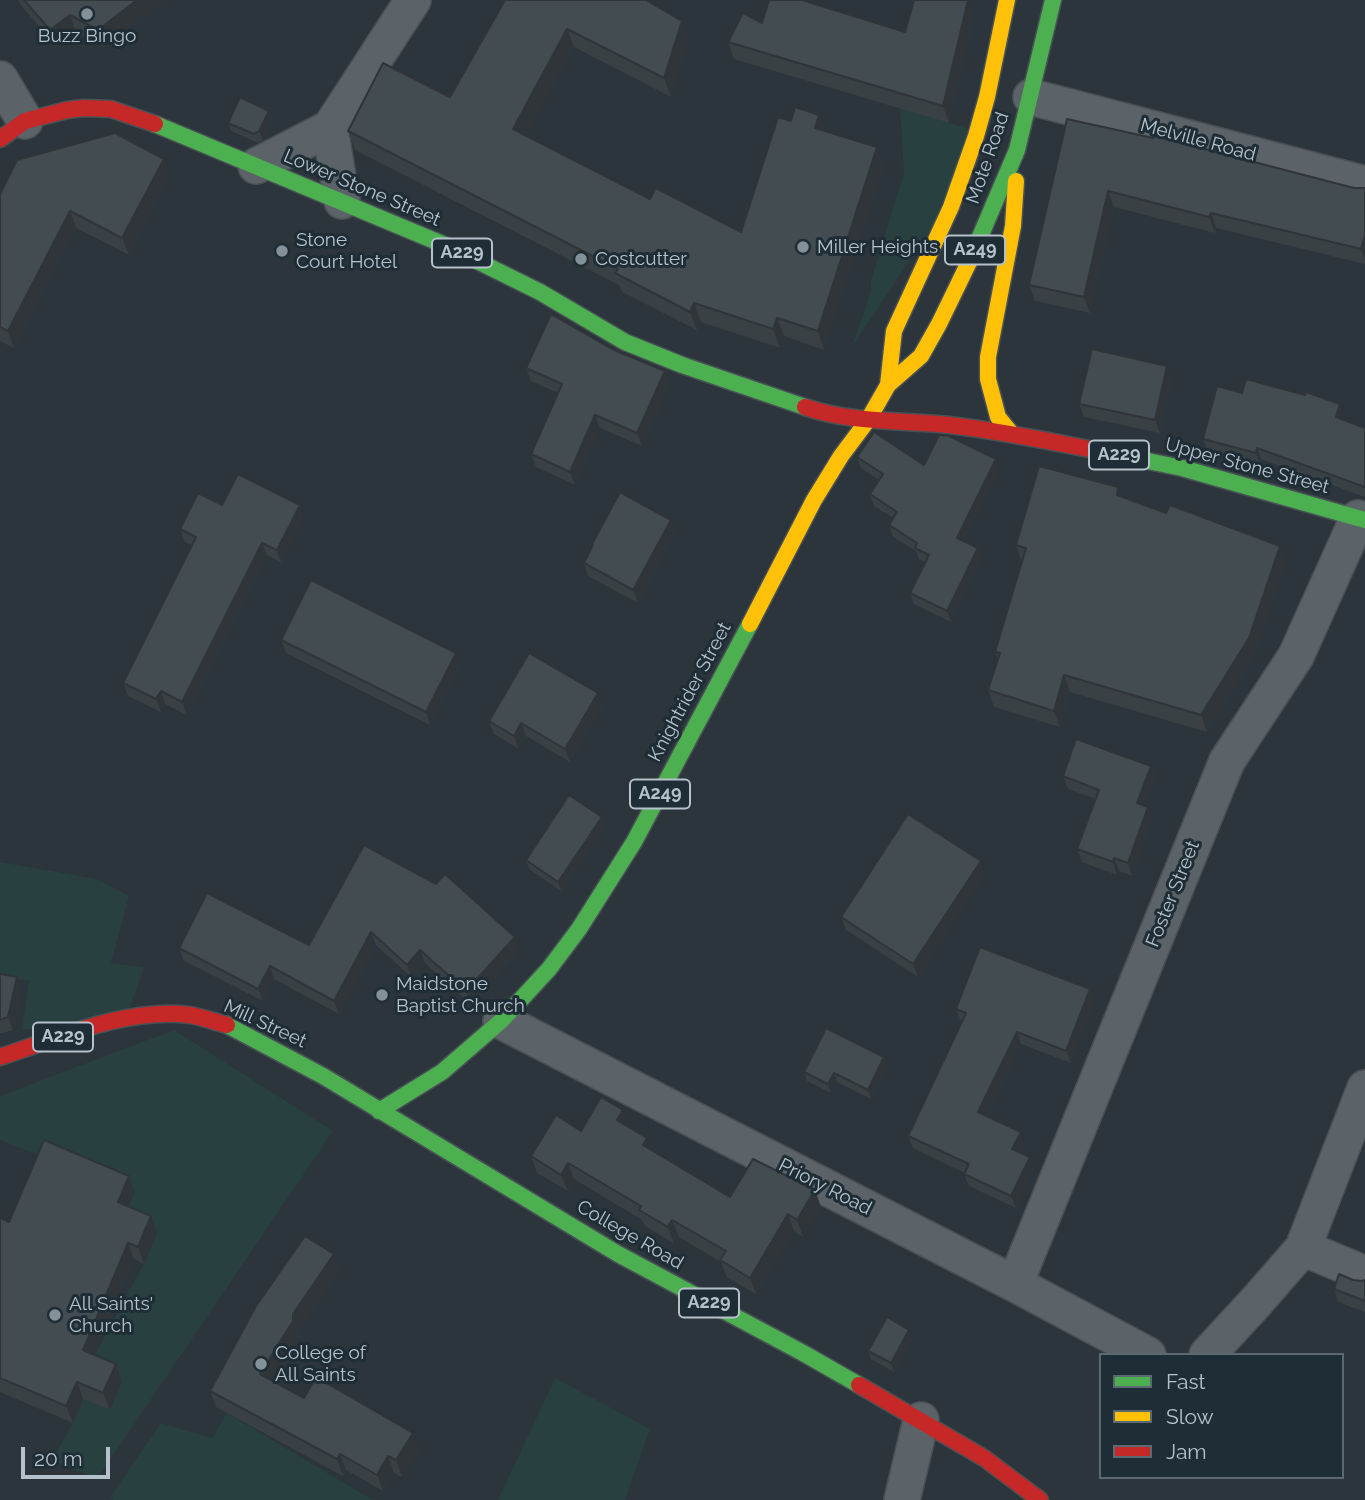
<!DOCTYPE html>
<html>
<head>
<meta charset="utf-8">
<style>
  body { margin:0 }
  #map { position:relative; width:1365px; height:1500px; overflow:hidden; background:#2b353b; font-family:Raleway,sans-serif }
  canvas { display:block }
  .legend { position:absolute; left:1099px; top:1353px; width:245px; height:126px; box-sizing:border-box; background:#1e2d36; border:2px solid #5a6972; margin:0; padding:9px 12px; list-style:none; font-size:21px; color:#b5c2cb }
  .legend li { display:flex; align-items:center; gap:14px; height:35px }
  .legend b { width:35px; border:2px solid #5a6972 }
  .scale { position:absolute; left:21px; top:1447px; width:89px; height:32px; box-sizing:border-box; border:4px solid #b5c2cb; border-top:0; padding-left:9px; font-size:21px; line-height:24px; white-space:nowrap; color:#b5c2cb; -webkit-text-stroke:5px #1e2d36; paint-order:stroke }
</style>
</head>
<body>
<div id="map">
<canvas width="1365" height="1500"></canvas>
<ul class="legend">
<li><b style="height:9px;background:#4caf50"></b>Fast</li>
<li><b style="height:9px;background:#ffc107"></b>Slow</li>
<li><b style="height:9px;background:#c62828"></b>Jam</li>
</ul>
<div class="scale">20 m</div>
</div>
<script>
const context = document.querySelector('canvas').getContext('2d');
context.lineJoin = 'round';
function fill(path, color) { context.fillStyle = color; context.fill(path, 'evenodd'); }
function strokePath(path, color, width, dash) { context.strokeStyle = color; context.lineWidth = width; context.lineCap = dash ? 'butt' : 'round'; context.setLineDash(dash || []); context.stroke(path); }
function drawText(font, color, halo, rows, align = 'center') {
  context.font = font + ' Raleway,sans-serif'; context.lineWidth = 6; context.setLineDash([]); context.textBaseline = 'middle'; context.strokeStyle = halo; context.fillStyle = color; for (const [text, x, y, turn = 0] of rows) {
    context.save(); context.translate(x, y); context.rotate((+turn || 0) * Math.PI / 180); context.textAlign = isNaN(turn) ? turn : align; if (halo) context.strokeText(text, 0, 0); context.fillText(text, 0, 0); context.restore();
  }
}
fill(new Path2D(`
  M900,108L972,130L932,227L852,347L871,291V281L904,173Z
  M0,862L97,879L129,896L111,963L144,967L126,1019L22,1030L29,981L0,976Z
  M174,1030L333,1131L97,1479L52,1460L73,1423L83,1399L110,1410L122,1381L89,1366L147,1258L157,1233L124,1219L135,1192L0,1140V1096Z
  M555,1378L650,1429L625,1500H498Z
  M227,1413L373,1500H113L110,1497L161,1423L212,1438Z`), '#28403f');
const street = new Path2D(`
  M0,79L25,121
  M1031,97L1365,184
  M330,128L342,201
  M256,166L330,128L413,0
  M501,1021L1015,1284L1148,1355
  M1303,1248L1365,1274
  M1015,1284L1227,761L1296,656L1358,518
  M1207,1355L1256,1302L1303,1248L1365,1088
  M902,1500L921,1420`);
const fast = new Path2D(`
  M155,124L447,246L540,292L625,342L682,365L805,407
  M971,258L1017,150L1053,0
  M1104,452L1182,468L1365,520
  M227,1025L323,1076L618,1254L803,1353L859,1385
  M379,1111L442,1072L501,1021L549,969L579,929L634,842L750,624`);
const slow = new Path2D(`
  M888,385L894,331L951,207L976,136L987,97L1007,0
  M1011,433L998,417L988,379V357L1013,226L1016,181
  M750,624L814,500L841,456L868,420L888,385L921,356L939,324L971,258`);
const jam = new Path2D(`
  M0,139L25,121L67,110L84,108L111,109L155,124
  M805,407C850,423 902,420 949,425C1002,431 1053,442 1104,452
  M0,1057C59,1038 127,1007 190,1015C202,1017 215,1022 227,1025
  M859,1385L984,1458L1040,1500`);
strokePath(street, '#495055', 38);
strokePath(fast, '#485156', 19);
strokePath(slow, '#485156', 19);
strokePath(jam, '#485156', 19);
strokePath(street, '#5c6368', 35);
strokePath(fast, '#4caf50', 16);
strokePath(slow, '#ffc107', 16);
strokePath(jam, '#c62828', 16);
fill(new Path2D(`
  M18,0H165L104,47L76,32L56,47L20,4Z
  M505,0L689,39L671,97L574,47L526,136L650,199L741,232L791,121L819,115L825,131L877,147L884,166L824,350L784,336L780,348L701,322L697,330L622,292L619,285L355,150L348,131L450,97Z
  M974,17L949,123L734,59L728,42L762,23L905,32Z
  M269,111L272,120L263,140L258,143L231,131L228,123Z
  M1067,119L1354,188H1365V264L1216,228L1215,233L1114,207L1090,313L1035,301L1029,285Z
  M164,159L170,176L129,255L76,228L14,348L0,341V194Z
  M526,368L670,384L642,446L600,428L575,485L536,467L531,454L558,393L531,381Z
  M1172,379L1160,433L1084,417L1079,404Z
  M1242,393L1344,415L1343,419L1365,428V497L1261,459L1260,464L1207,450L1203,439Z
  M857,457L924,465L1000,470L965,542L978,548L982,559L951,622L914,604L910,593L925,562L919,559L916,551L893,537L889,525L893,518L874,506L870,494L879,480L861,468Z
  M1122,497L1286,562L1255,655L1207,732L1070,692L1060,727L994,707L988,690L998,660L995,652L1022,562L1016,545Z
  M222,505L304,518L281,563L267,555L187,715L165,704L161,712L128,696L123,683L192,545L185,542L180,529Z
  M676,532L638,603L588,576L584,563L592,546V544Z
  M281,640L461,666L430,725L286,653Z
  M598,693L603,706L570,762L526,736L519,749L494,734L489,721Z
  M1151,766L1156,779L1145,806L1153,820L1132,876L1119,871L1117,875L1082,862L1077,849L1096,799L1068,789L1063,776Z
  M602,817L605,826L561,891L529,869L526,860Z
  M364,845L520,950L470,1004L425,963L412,978L376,945L339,1014L274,979L263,1001L184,961L179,948L309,945Z
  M985,874L918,977L846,930L841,917Z
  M0,974L17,977L22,990L13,1030L2,1033H0Z
  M1094,1001L1071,1063L1021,1044L987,1116L1025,1144L1021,1153L1030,1157L1034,1169L1016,1208L969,1186L964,1174L965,1173L913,1148L908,1136L962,1022L961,1021L956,1009Z
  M884,1057L887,1065L871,1099L837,1082L831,1093L807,1081L804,1072Z
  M629,1127L652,1151L730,1197L821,1207L803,1237L794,1231L756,1294L727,1277L721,1262L679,1237L674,1244L645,1226L642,1220L574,1179L568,1191L537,1173L531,1156L581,1131Z
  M129,1176L135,1192L129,1207L157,1233L144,1264L134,1259L94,1354L116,1364L122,1381L110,1410L83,1399L73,1423L0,1392V1218L9,1222Z
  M334,1254L340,1271L299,1331V1338L273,1381L304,1398L419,1450L402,1477L394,1473L383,1491L346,1470L343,1476L216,1407L210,1391Z
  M1353,1280L1362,1281L1365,1280V1312L1338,1302L1334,1289Z
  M913,1339L894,1372L871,1359L868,1351Z`), '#3a4145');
fill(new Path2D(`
  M137,0H165L104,47L98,30Z
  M968,0L974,17L949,123L943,106Z
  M70,15L76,32L56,47L50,30Z
  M682,21L689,39L671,97L664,78Z
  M567,29L574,47L520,148L513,129Z
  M269,111L272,120L263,140L259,131Z
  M819,115L826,133L815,128Z
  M877,147L884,166L824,350L818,331Z
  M164,159L170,176L129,255L122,238Z
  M1108,191L1114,207L1090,313L1084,297Z
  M70,211L76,228L14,348L8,331Z
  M1211,213L1216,228L1215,233L1209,217Z
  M1365,235V260L1361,249Z
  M694,303L701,322L697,330L690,312Z
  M777,318L784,336L780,348L773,329Z
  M1167,366L1172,379L1160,433L1155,420Z
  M665,371L670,384L642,446L637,433Z
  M1340,404L1344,415L1340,428L1336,417Z
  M595,415L600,428L575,485L570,472Z
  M1257,448L1261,459L1260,464L1256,453Z
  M996,459L1000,470L962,550L957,538Z
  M1118,487L1125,504L1117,495Z
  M300,505L304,518L281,563L277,550Z
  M671,520L676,532L638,603L633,590Z
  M262,543L267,555L187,715L182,702Z
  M1280,546L1286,562L1255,655L1207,732L1201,715Z
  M978,548L982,559L951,622L947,611Z
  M456,653L461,666L430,725L426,712Z
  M1064,675L1070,692L1060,727L1054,711Z
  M161,691L165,704L161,712L156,699Z
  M598,693L603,706L570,762L565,749Z
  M521,723L526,736L519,749L514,736Z
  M1151,766L1156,779L1142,816L1137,803Z
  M1148,807L1153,820L1132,876L1128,863Z
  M602,817L605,826L561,891L558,882Z
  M1114,858L1119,871L1117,875L1113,862Z
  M981,861L985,874L918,977L913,964Z
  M371,932L376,945L339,1014L334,1001Z
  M515,937L520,950L470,1004L466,991Z
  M420,950L425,963L412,978L407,965Z
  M270,966L274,979L263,1001L258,989Z
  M17,977L22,990L13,1030L8,1017Z
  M1090,989L1094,1001L1071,1063L1066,1051Z
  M1017,1032L1021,1044L983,1124L978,1112Z
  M884,1057L887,1065L871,1099L868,1090Z
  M834,1073L837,1082L831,1093L828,1084Z
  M623,1110L629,1127L617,1120Z
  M1021,1132L1025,1144L1017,1161L1012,1149Z
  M647,1138L654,1155L643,1145Z
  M1030,1157L1034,1169L1016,1208L1011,1196Z
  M568,1163L574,1179L568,1191L561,1175Z
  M129,1176L135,1192L124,1219L118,1202Z
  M815,1190L821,1207L803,1237L797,1220Z
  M788,1214L794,1231L756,1294L750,1278Z
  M151,1216L157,1233L144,1264L138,1247Z
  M672,1220L679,1237L674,1244L668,1227Z
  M128,1243L134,1259L89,1366L83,1350Z
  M334,1254L340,1271L299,1331V1338L266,1391L260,1374L293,1314Z
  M909,1330L913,1339L894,1372L891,1363Z
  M116,1364L122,1381L110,1410L103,1393Z
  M77,1382L83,1399L73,1423L66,1406Z
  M413,1433L419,1450L402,1477L396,1460Z
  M340,1454L346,1470L343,1476L337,1459Z
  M388,1456L394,1473L383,1491L377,1475Z`), '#2f3538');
const building = new Path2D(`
  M24,0H137L98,30L70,15L50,30Z
  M505,0H646L682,21L664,78L567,29L513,129L650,199L656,188L741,232L778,117L791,121L795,107L819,115L815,128L877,147L818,331L777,318L773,329L694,303L690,312L615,273L618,269L348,131L383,63L450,97Z
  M769,0H802L905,32L914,0H968L943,106L728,42L743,13L762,23Z
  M240,97L269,111L259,131L254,134L228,123Z
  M1067,119L1153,138L1154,136L1354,188H1365V235L1361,249L1211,213L1209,217L1108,191L1084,297L1029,285Z
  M115,133L164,159L122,238L70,211L8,331L0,327V194L17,160Z
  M551,314L612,349L665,371L637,433L595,415L570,472L531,454L562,384L526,368Z
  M1092,349L1167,366L1155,420L1079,404Z
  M1246,379L1305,395L1306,392L1340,404L1336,417L1365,428V487L1257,448L1256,453L1203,439L1217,386L1242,393Z
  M874,432L924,465L939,435L949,436L996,459L957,538L978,548L947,611L910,593L929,555L915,548L917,543L889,525L897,512L870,494L883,474L857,457Z
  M1039,466L1118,487L1117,495L1166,513L1170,505L1280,546L1249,638L1201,715L1064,675L1054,711L988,690L1000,653L995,652L1026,548L1016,545Z
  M238,474L300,505L277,550L262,543L182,702L161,691L156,699L123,683L196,537L180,529L198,493L222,505Z
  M620,492L671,520L633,590L584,563L593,545L592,544Z
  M311,580L456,653L426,712L281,640Z
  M529,653L598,693L565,749L521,723L514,736L489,721Z
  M1076,739L1151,766L1137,803L1148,807L1128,863L1114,858L1113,862L1077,849L1099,790L1063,776Z
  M569,795L602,817L558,882L526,860Z
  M908,814L981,861L913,964L841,917Z
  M364,845L436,884L445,874L515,937L466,991L420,950L407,965L371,932L334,1001L270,966L258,989L179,948L207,893L309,945Z
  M980,947L1090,989L1066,1051L1017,1032L978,1112L1021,1132L1012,1149L1030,1157L1011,1196L964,1174L969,1164L908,1136L966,1013L956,1009Z
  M0,974L17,977L8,1017L0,1020Z
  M826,1028L884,1057L868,1090L834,1073L828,1084L804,1072Z
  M601,1097L623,1110L617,1120L647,1138L643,1145L730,1197L753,1159L815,1190L797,1220L788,1214L750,1278L720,1260L726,1251L672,1220L668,1227L639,1210L641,1206L568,1163L561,1175L531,1156L556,1115L581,1131Z
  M44,1140L129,1176L118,1202L151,1216L138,1247L128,1243L83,1350L116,1364L103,1393L77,1382L66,1406L0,1378V1218L9,1222Z
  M305,1236L334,1254L293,1314V1321L260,1374L304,1398L316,1377L413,1433L396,1460L388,1456L377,1475L340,1454L337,1459L210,1391L256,1306Z
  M1339,1274L1353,1280L1362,1281L1365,1280V1301L1334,1289Z
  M887,1317L909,1330L891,1363L868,1351Z`);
fill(building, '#434c50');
strokePath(building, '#2f3538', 2);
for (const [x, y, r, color] of [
  [87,14,7,"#859199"],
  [803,247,7,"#859199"],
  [282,251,7,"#859199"],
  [581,259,7,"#859199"],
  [382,995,7,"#859199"],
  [55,1315,7,"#859199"],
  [261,1364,7,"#859199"]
]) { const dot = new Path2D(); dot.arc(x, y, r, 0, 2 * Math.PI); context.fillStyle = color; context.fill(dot); strokePath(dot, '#1e2d36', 2.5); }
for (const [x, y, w] of [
  [975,250,60],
  [462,253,60],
  [1119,455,60],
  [660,794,60],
  [63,1037,60],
  [709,1303,60]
]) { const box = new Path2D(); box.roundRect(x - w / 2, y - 14.5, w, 29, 5); context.fillStyle = '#1e2d36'; context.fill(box); strokePath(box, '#b5c2cb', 2); }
drawText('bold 18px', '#b5c2cb', null, [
  ["A249",975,250],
  ["A229",462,253],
  ["A229",1119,455],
  ["A249",660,794],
  ["A229",63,1037],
  ["A229",709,1303]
]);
drawText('19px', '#b5c2cb', '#1e2d36', [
  ["Buzz Bingo",87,36,"center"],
  ["Stone",296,240],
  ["Court Hotel",296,262],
  ["Miller Heights",817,247],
  ["Costcutter",595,259],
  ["Maidstone",396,984],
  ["Baptist Church",396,1006],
  ["All Saints'",69,1304],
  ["Church",69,1326],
  ["College of",275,1353],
  ["All Saints",275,1375]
], 'left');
drawText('19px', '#b5c2cb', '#1e2d36', [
  ["Melville Road",1198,140,15],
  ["Mote Road",988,158,-71],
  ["Lower Stone Street",362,188,23],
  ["Upper Stone Street",1247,466,15],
  ["Knightrider Street",690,692,-62],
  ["Foster Street",1173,894,-68],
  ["Mill Street",265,1024,25],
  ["Priory Road",825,1187,27],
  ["College Road",630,1235,30]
]);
</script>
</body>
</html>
